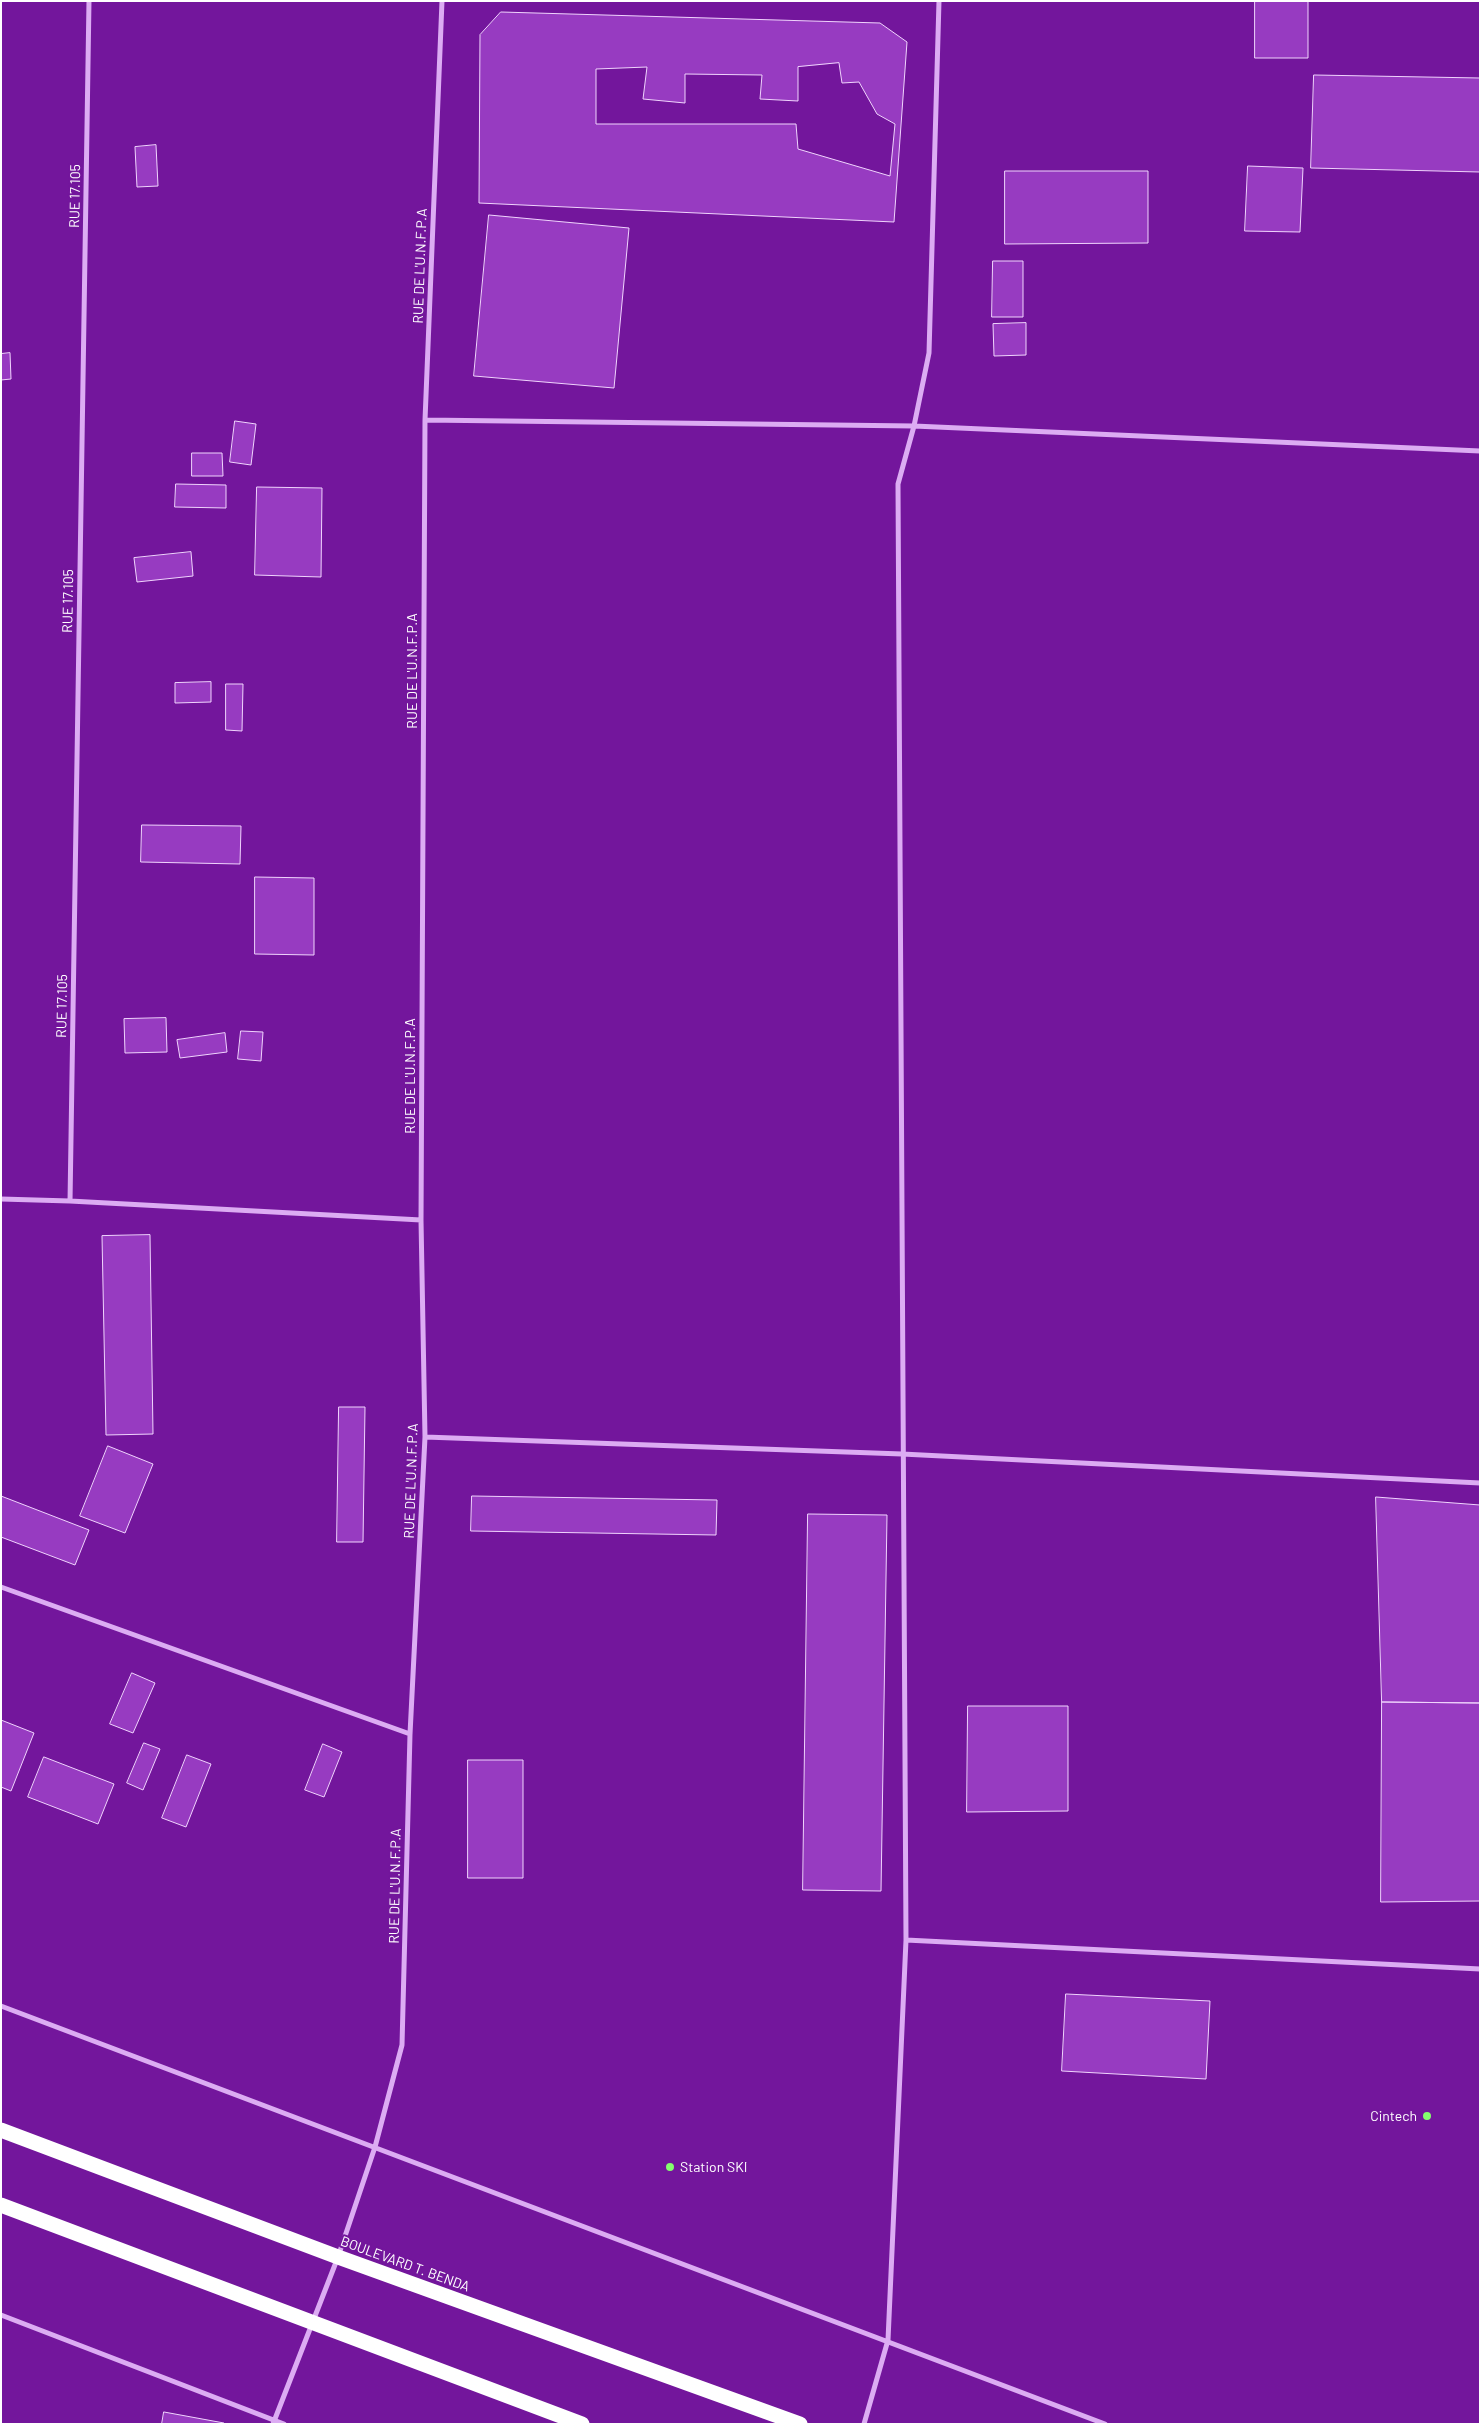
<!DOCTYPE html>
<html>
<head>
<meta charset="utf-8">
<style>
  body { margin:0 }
  #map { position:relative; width:1481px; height:2425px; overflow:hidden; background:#73169c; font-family:Barlow,sans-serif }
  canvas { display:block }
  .frame { position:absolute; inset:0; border:2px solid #fff; pointer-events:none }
</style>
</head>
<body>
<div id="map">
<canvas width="1481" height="2425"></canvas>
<div class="frame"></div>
</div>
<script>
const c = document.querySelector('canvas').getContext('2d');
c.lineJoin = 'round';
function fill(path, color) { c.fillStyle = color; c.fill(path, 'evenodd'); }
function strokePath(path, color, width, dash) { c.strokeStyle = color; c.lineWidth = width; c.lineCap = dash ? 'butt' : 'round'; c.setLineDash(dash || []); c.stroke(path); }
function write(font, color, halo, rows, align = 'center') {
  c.font = font + ' Barlow,sans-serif'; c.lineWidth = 4; c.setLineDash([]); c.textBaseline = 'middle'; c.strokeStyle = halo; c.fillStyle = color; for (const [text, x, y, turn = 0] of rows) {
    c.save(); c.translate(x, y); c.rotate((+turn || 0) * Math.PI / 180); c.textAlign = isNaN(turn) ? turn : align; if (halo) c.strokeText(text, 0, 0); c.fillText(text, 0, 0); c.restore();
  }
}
const building = new Path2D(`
  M 1255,1 L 1308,1 L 1308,58 L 1255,58 Z
  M 501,12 L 880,23 L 907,42 L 894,222 L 479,203 L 480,35 ZM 839,63 L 842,83 L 859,82 L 877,114 L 895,124 L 890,176 L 798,149 L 796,124 L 596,124 L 596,69 L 647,67 L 643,99 L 685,103 L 685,74 L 762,75 L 760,99 L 798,101 L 798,67 Z
  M 1314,75 L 1480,78 L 1480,172 L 1311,168 Z
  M 156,145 L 158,186 L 137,187 L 135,147 Z
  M 1248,166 L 1303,168 L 1300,232 L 1245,231 Z
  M 1005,171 L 1148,171 L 1148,243 L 1005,244 Z
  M 489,215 L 629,228 L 614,388 L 474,376 Z
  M 993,261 L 1023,261 L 1023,317 L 992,317 Z
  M 1026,323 L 1026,355 L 994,356 L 993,324 Z
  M 10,353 L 11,379 L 1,380 L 1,354 Z
  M 235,421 L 256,424 L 251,465 L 230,462 Z
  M 192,453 L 222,453 L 223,476 L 192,476 Z
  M 176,484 L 226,485 L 226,508 L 175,507 Z
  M 257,487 L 322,488 L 321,577 L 255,575 Z
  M 191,552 L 193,576 L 137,582 L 134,558 Z
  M 211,682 L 211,702 L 175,703 L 175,683 Z
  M 226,684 L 243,684 L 242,731 L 226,730 Z
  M 142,825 L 241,826 L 240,864 L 141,862 Z
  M 255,877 L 314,878 L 314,955 L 255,954 Z
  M 166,1018 L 167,1052 L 125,1053 L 124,1019 Z
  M 241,1031 L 263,1032 L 261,1061 L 238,1059 Z
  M 225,1033 L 227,1052 L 180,1058 L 177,1040 Z
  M 150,1235 L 153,1434 L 106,1435 L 102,1236 Z
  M 339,1407 L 365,1407 L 363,1542 L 337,1542 Z
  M 108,1446 L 153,1464 L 125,1533 L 80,1516 Z
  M 1,1496 L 89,1530 L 75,1565 L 1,1537 Z
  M 472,1496 L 717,1500 L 716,1535 L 471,1531 Z
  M 1376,1497 L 1480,1505 L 1480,1703 L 1382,1702 Z
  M 808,1514 L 887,1515 L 881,1891 L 803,1890 Z
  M 132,1673 L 155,1683 L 133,1733 L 110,1724 Z
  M 1382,1702 L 1480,1703 L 1480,1901 L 1381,1902 Z
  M 968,1706 L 1068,1706 L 1068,1811 L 967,1812 Z
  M 1,1720 L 34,1733 L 11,1791 L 1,1787 Z
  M 144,1743 L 160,1749 L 143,1790 L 127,1783 Z
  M 323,1744 L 342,1752 L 324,1797 L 305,1790 Z
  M 187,1755 L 211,1764 L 186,1827 L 162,1818 Z
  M 44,1757 L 114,1784 L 98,1824 L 28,1797 Z
  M 468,1760 L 523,1760 L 523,1878 L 468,1878 Z
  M 1066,1994 L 1210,2001 L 1206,2079 L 1062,2071 Z
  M 164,2412 L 224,2423 L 224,2424 L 162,2424 Z`);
fill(building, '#973bc1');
strokePath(building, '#f0d4fd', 1);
strokePath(new Path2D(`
  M 425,420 L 914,426 L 1480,451
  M 1,1199 L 70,1201 L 421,1220
  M 70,1201 L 89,1
  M 425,1437 L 902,1454 L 1480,1483
  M 1,1587 L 410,1734
  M 906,1940 L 1480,1969
  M 1,2006 L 1105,2424
  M 1,2315 L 284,2424
  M 273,2424 L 338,2257 L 375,2147 L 402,2045 L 410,1734 L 425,1437 L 421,1220 L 425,420 L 442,1
  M 864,2424 L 888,2340 L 906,1940 L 898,484 L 914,426 L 929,353 L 939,1`), '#dcacf3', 5);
strokePath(new Path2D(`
  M 1,2130 L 338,2257 L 800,2424
  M 1,2205 L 582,2424`), '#fff', 15);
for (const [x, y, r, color] of [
  [1427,2116,5,"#84ff6e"],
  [670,2167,5,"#84ff6e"]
]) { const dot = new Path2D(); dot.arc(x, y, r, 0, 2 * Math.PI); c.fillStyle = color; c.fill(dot); strokePath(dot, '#73169c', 2); }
write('14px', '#fff', '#73169c', [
  ["RUE 17.105",75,196,-89],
  ["RUE DE L'U.N.F.P.A",420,266,-88],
  ["RUE 17.105",68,601,-89],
  ["RUE DE L'U.N.F.P.A",412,671,-90],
  ["RUE 17.105",62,1006,-89],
  ["RUE DE L'U.N.F.P.A",410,1076,-90],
  ["RUE DE L'U.N.F.P.A",411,1481,-88],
  ["RUE DE L'U.N.F.P.A",395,1886,-89],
  ["BOULEVARD T. BENDA",405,2264,20]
]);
write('14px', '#fff', '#73169c', [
  ["Cintech",1417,2116],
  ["Station SKI",680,2167,"left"]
], 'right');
</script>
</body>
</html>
